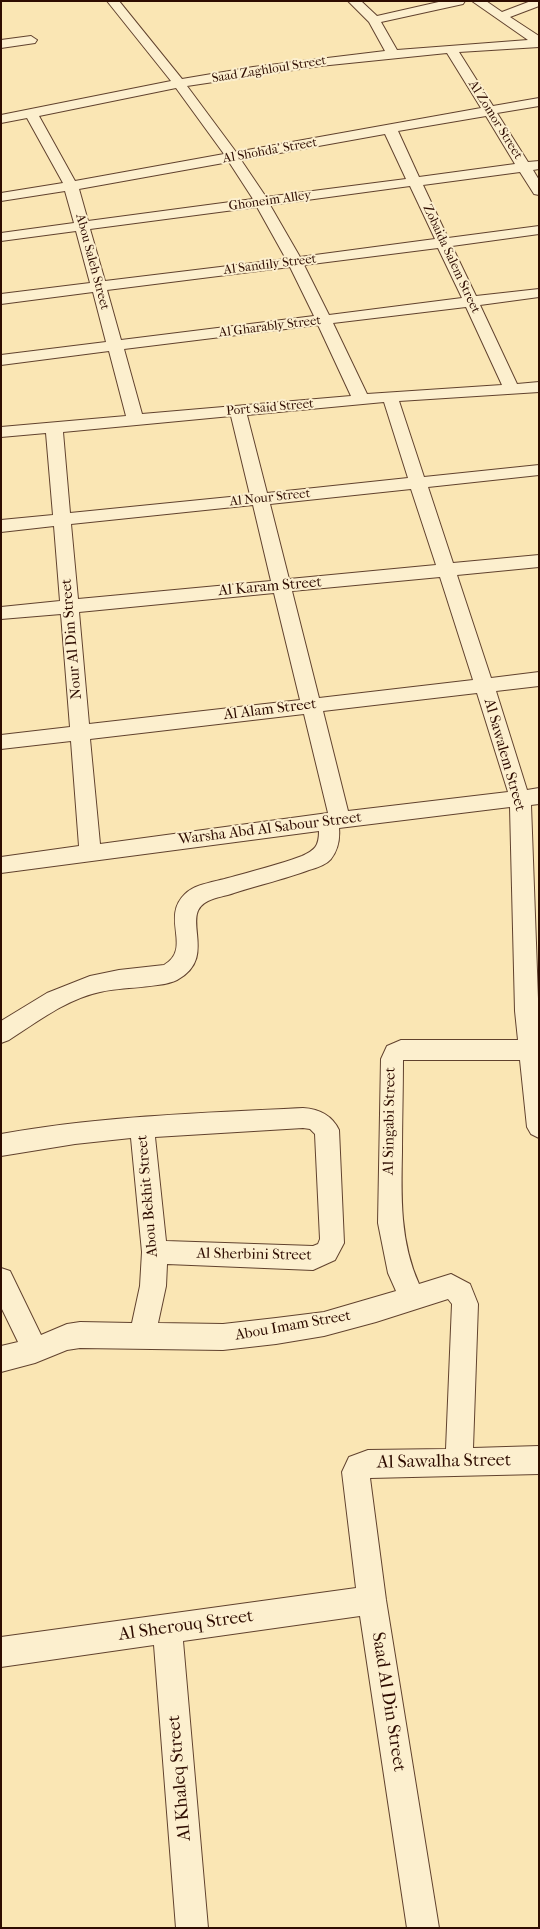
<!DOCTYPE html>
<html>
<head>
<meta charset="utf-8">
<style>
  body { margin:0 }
  #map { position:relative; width:540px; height:1929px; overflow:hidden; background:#fae6b4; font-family:"IM FELL French Canon",serif }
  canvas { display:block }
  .frame { position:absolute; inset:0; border:2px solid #2e0c01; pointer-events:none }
</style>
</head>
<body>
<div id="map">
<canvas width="540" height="1929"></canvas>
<div class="frame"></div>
</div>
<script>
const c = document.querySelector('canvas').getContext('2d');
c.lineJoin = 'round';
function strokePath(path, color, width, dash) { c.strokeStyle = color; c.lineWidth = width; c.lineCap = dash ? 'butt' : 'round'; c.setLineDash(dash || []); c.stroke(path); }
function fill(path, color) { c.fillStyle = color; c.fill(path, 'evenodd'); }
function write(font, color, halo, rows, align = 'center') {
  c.font = font + ' "IM FELL French Canon",serif'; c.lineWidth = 4; c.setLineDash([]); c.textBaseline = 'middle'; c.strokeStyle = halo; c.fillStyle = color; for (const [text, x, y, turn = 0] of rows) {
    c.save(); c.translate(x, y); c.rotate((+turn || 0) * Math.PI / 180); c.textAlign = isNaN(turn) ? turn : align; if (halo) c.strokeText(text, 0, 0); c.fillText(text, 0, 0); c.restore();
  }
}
const minor = new Path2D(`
  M 107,1 L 119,1 L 182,79 L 253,67 L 385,51 L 369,22 L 348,1 L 361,1 L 377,16 L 443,1 L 465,1 L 463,4 L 381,22 L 397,50 L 528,40 L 472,1 L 486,1 L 502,12 L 531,1 L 539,1 L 539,6 L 510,17 L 539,36 L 539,47 L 459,52 L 493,106 L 539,98 L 539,106 L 497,113 L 528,162 L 539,161 L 539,169 L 533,170 L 539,180 L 539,195 L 534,194 L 520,172 L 423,185 L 448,238 L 539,226 L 539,234 L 452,246 L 476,296 L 539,289 L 539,297 L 480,305 L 517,384 L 539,382 L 539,392 L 399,401 L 424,477 L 539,465 L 539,475 L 428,487 L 453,563 L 539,555 L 539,567 L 457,575 L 491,678 L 539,672 L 539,686 L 496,691 L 527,790 L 539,788 L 539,804 L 531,805 L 539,1026 L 539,1138 L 531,1134 L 527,1127 L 520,1060 L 403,1060 C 403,1090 402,1121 402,1152 C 401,1197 400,1242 419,1284 L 451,1274 L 470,1284 L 478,1304 L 473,1448 L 539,1446 L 539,1474 L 370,1478 L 386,1600 L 439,1928 L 407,1928 L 360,1616 L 183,1641 L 208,1928 L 176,1928 L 154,1645 L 1,1667 L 1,1637 L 356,1588 L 342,1472 L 349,1457 L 368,1450 L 446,1449 L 452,1304 L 448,1299 L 376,1322 L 324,1336 L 276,1344 L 223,1350 L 80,1348 L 67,1350 L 35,1363 L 1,1372 L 1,1346 L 18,1342 L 1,1307 L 1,1268 L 10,1271 L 41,1335 L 67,1324 L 80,1322 L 132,1323 L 140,1286 L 142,1252 L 131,1138 L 75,1144 L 1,1156 L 1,1134 C 101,1116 202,1113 303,1108 C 319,1109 332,1115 339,1130 L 344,1243 L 335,1260 L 313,1270 L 167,1264 L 166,1286 L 158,1323 L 223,1324 L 276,1318 L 324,1312 L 396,1291 L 388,1273 L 378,1223 L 381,1059 L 387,1046 L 401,1040 L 518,1040 L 515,1011 L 510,807 L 339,828 C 340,839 338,850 331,859 C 326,865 316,868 309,870 C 285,879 259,885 234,893 C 226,896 216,897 208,901 C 178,915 220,957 177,980 C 161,988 120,987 100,992 C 67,999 37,1022 9,1040 L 1,1043 L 1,1021 L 47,993 L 90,976 L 119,970 L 164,965 C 193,948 160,918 185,894 C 195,884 214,882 228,878 C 253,871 278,865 302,856 C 315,850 319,846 319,831 L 1,873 L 1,857 L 79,846 L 71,741 L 1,749 L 1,735 L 70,727 L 61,614 L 1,619 L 1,607 L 60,601 L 54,526 L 1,532 L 1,520 L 53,515 L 46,433 L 1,437 L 1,427 L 126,416 L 109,351 L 1,365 L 1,355 L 106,342 L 93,292 L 1,304 L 1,294 L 90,283 L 76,231 L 1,241 L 1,233 L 74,223 L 65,191 L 1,201 L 1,193 L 63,183 L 27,118 L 1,123 L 1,115 L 171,81 ZM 447,53 L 481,108 L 236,152 L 187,86 L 320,66 ZM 176,88 L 224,154 L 75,181 L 39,116 ZM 486,116 L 515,164 L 419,177 L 398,131 ZM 385,134 L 406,179 L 266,197 L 241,160 ZM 229,162 L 253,199 L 88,221 L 79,189 ZM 410,186 L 435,239 L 300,257 L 270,205 ZM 257,207 L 286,259 L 105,281 L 90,229 ZM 438,248 L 462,298 L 329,315 L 304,265 ZM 290,267 L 314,316 L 121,340 L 107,290 ZM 466,307 L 502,385 L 367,394 L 333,323 ZM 318,325 L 351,396 L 142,414 L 124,349 ZM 384,402 L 408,478 L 267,493 L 247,415 ZM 231,416 L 250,495 L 70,513 L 63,432 ZM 411,489 L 436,565 L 289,579 L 270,504 ZM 253,505 L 271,581 L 78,599 L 71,524 ZM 440,577 L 473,680 L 319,698 L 292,591 ZM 274,593 L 300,700 L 89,724 L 79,612 ZM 477,693 L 508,792 L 348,811 L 323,711 ZM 304,714 L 328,813 L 100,844 L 90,739 ZM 303,1128 L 310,1129 L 315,1134 L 320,1239 L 318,1244 L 313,1246 L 166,1241 L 155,1137 Z
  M 31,36 L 37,40 L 35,43 L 1,48 L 1,40 Z`);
strokePath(minor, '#61422e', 2);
fill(minor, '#fcefce');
write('13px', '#2e0c01', '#fcefce', [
  ["Saad Zaghloul Street",269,70,-9],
  ["Al Zomor Street",495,120,58],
  ["Al Shohda' Street",270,151,-10],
  ["Ghoneim Alley",270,201,-8],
  ["Zobaida Salem Street",451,259,65],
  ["Abou Saleh Street",92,262,75],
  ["Al Sandily Street",270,265,-7],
  ["Al Gharably Street",270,327,-7],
  ["Port Said Street",270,408,-5],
  ["Al Nour Street",270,498,-6]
]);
write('15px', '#2e0c01', '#fcefce', [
  ["Al Karam Street",270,587,-5],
  ["Nour Al Din Street",72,639,-95],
  ["Al Alam Street",270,710,-7],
  ["Al Sawalem Street",504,755,74],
  ["Warsha Abd Al Sabour Street",270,829,-7],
  ["Al Singabi Street",390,1121,-89],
  ["Abou Bekhit Street",148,1196,-95],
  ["Al Sherbini Street",254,1255,1],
  ["Abou Imam Street",293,1326,-10]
]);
write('18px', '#2e0c01', '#fcefce', [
  ["Al Sawalha Street",444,1462,-1],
  ["Al Sherouq Street",186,1626,-8],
  ["Saad Al Din Street",388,1702,81],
  ["Al Khaleq Street",180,1778,-95]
]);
</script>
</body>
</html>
